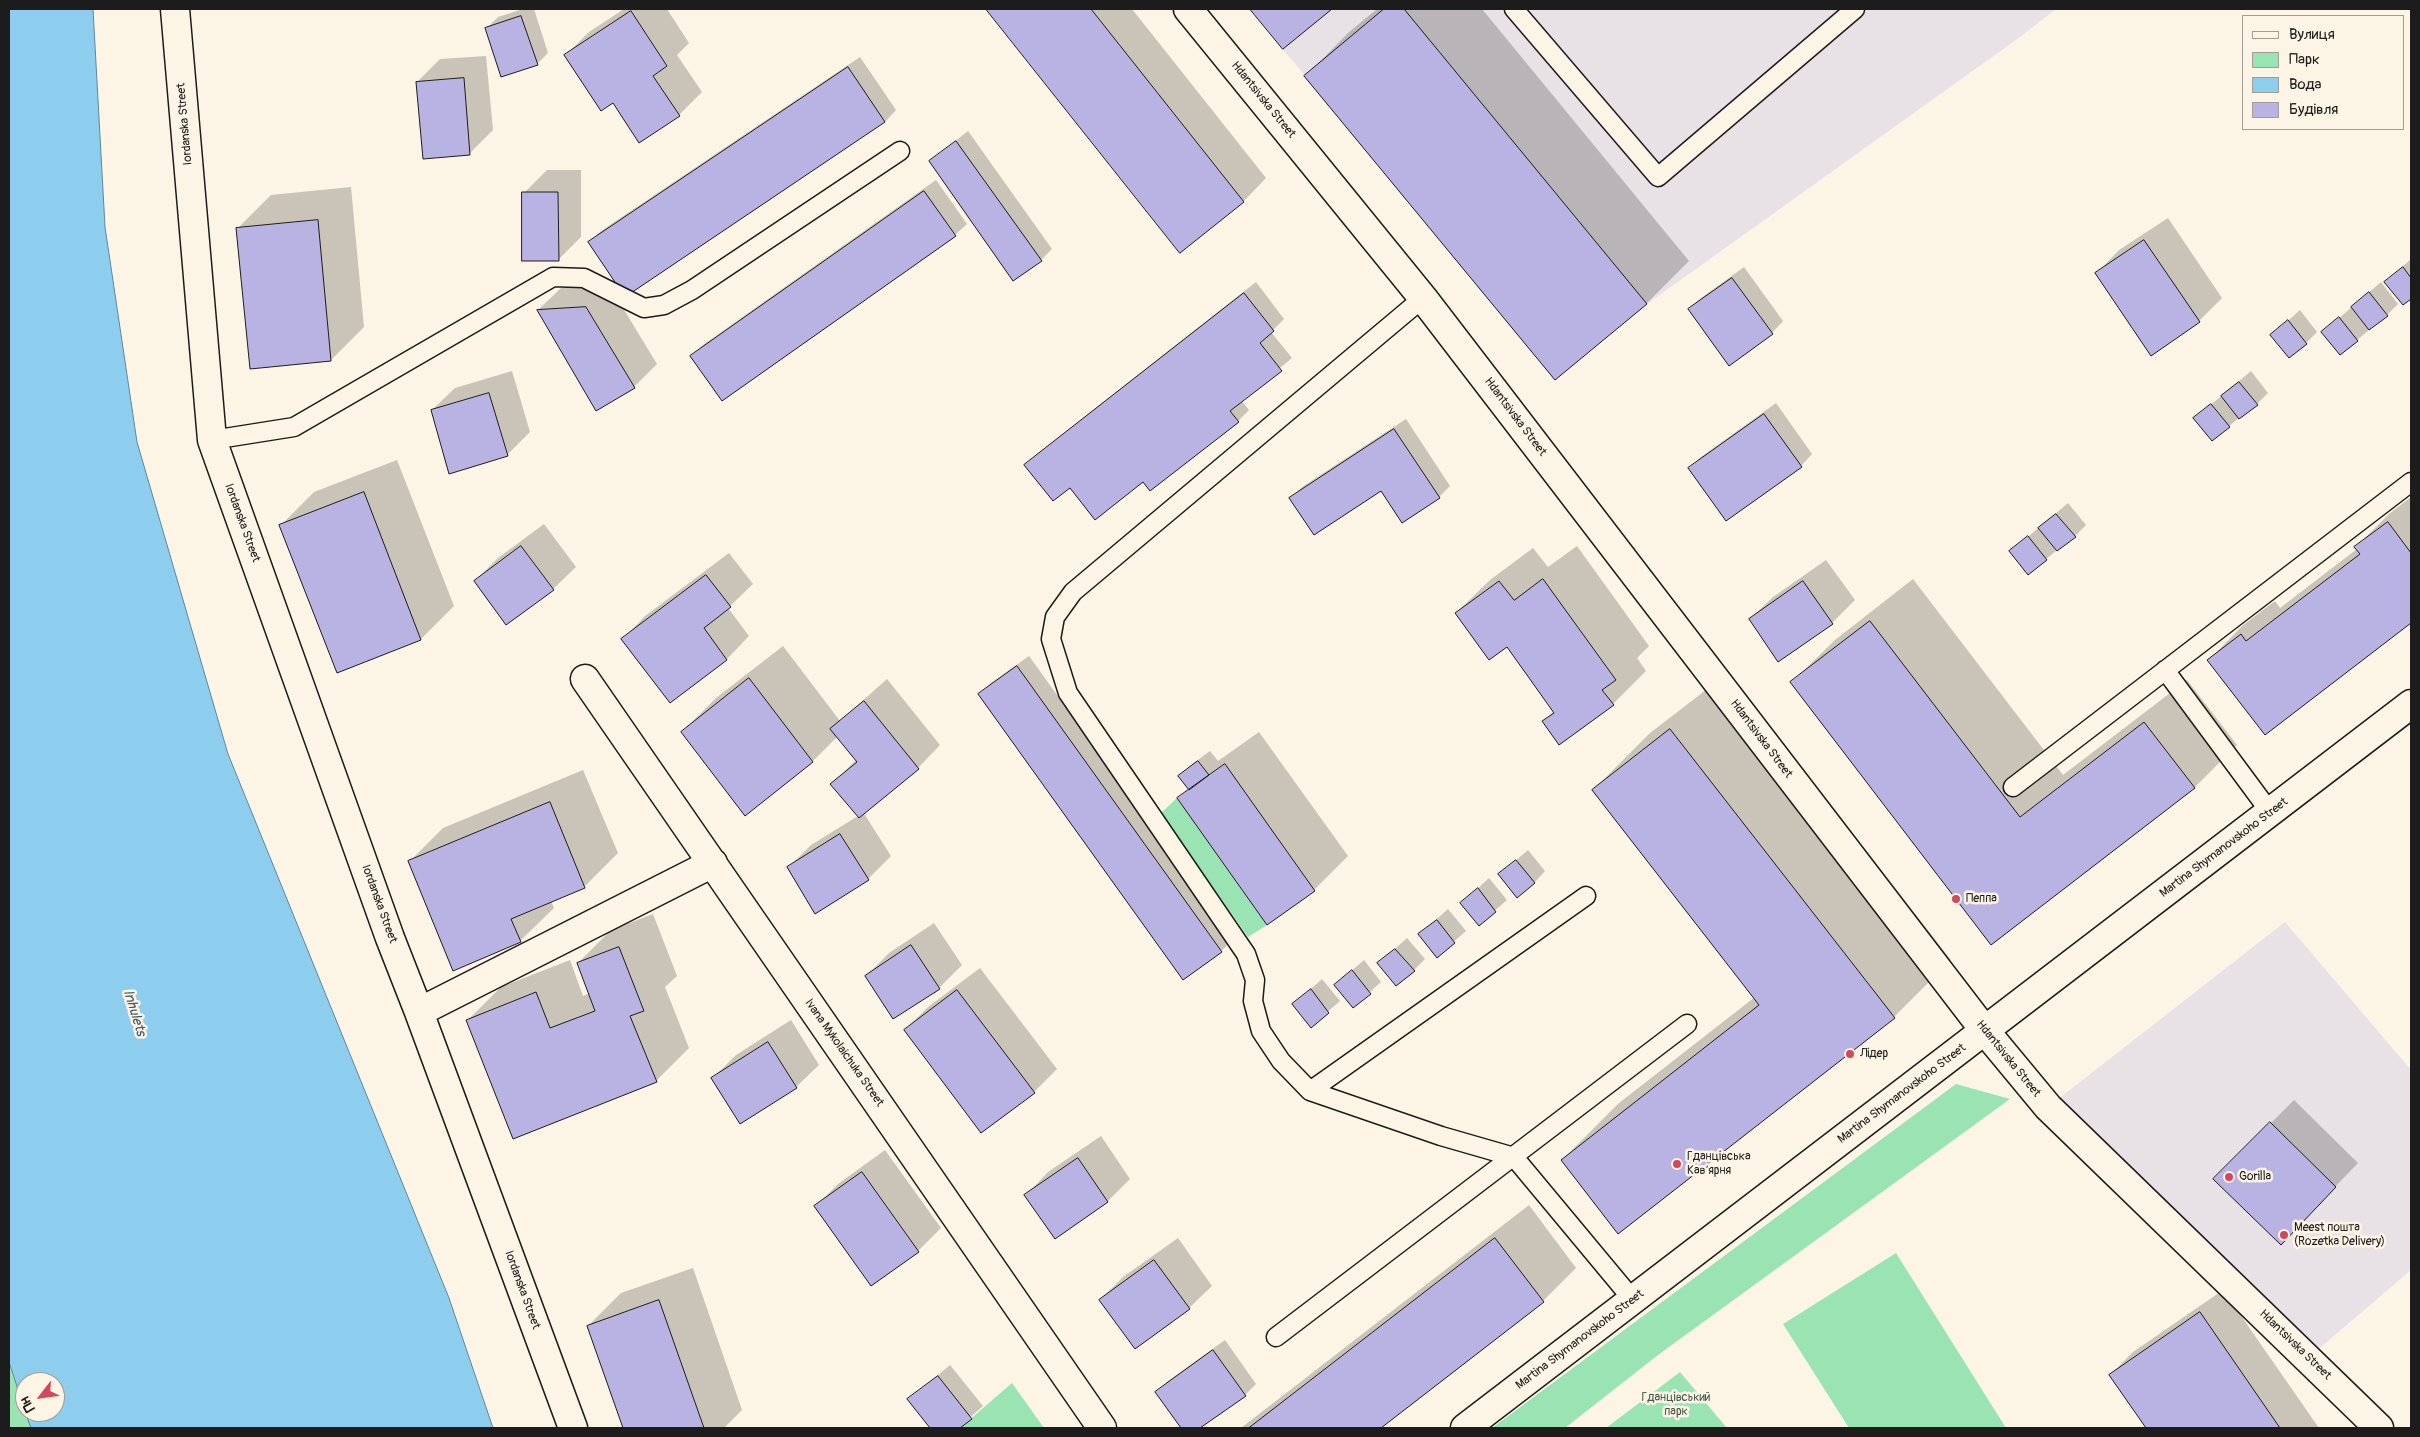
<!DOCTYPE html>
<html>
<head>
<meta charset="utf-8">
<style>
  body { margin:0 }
  #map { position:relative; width:2420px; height:1437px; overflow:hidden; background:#fcf5e5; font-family:Pangolin,sans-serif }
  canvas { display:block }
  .frame { position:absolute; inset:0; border:10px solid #1c1c1c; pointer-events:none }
  .legend { position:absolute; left:2242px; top:15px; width:162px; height:115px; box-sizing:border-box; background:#fcf5e5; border:1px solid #a29e95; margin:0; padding:6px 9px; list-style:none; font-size:15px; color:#1c1c1c }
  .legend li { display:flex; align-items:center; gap:10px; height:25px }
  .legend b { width:25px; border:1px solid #a29e95 }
  .north { position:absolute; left:15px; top:1372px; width:50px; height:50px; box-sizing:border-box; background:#fcf5e5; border:1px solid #a29e95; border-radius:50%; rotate:240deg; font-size:14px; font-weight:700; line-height:20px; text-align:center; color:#1c1c1c }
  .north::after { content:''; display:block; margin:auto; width:18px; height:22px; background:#d1495b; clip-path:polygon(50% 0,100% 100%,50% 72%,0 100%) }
</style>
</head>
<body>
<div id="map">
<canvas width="2420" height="1437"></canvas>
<div class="frame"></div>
<ul class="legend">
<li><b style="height:6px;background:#fcf5e5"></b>Вулиця</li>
<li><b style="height:14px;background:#9ae4b3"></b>Парк</li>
<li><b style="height:14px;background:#8dcdee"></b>Вода</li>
<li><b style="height:14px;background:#b9b3e4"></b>Будівля</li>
</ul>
<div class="north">Пн</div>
</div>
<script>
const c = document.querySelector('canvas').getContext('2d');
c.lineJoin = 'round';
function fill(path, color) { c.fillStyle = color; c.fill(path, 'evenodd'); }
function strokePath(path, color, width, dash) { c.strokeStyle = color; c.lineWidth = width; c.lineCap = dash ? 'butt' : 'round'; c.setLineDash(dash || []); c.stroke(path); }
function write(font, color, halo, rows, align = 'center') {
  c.font = font + ' Pangolin,sans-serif'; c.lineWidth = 5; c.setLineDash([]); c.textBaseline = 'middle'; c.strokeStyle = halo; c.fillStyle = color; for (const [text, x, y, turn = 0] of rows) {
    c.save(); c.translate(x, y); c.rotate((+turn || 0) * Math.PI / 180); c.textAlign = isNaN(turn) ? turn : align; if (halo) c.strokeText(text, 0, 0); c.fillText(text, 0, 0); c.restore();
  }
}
fill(new Path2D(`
  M 1250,9 L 2056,9 L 2020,37 L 1647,304 L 1555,380 Z
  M 2285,922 L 2411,1070 L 2411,1270 L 2308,1358 L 2048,1107 Z`), '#e8e1e5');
fill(new Path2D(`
  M 1177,798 L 1267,925 L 1248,937 L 1161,813 Z
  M 1956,1084 L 2010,1099 L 1658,1355 L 1565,1428 L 1492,1428 Z
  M 1896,1253 L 2006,1428 L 1849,1428 L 1783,1324 Z
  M 9,1362 L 31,1428 L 9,1428 Z
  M 1680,1372 L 1727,1428 L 1606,1428 Z
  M 1012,1383 L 1044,1428 L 960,1428 Z`), '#9ae4b3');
const water = new Path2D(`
  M 9,9 L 93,9 L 105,227 L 137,442 L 228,754 L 449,1298 L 493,1428 L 31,1428 L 25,1412 L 55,1412 L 55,1382 L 25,1382 L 25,1411 L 9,1362 Z`);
fill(water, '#8dcdee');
strokePath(water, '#60869a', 1);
fill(new Path2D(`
  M 523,9 L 534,9 L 548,53 L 537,64 L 486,29 L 498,17 Z
  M 624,9 L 667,9 L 689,43 L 677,55 L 702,92 L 679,115 L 614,101 L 566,55 L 589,32 Z
  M 987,9 L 1132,9 L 1266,178 L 1244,201 L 1180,251 Z
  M 1251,9 L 1330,9 L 1283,48 Z
  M 1377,9 L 1482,9 L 1689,261 L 1647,303 L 1555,378 L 1306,76 L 1348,33 Z
  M 486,56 L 493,130 L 470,153 L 417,82 L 440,59 Z
  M 860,57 L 896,110 L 885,122 L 589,243 L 601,231 Z
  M 968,131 L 1052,249 L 1041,260 L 930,161 Z
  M 547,170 L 581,170 L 581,237 L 558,260 L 524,193 Z
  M 936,180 L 967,224 L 955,235 L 691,356 L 703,345 Z
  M 351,187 L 364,327 L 331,360 L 238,228 L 271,195 Z
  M 2168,218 L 2222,298 L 2199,321 L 2097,273 L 2119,250 Z
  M 2411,259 L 2411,297 L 2403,303 L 2386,282 Z
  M 1744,267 L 1783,321 L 1772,333 L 1689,309 L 1701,298 Z
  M 1256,282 L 1284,319 L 1271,332 L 1292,358 L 1241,400 L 1249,410 L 1238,421 L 1143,480 L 1070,486 L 1026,465 L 1037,454 Z
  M 2381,282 L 2398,304 L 2387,315 L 2357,340 L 2323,332 Z
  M 609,285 L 657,364 L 634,387 L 538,310 L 561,288 Z
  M 2300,310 L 2317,332 L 2306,343 L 2272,335 Z
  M 512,371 L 530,432 L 507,455 L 432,410 L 455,388 Z
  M 2251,371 L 2268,393 L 2257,404 L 2229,426 L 2195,418 Z
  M 1776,403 L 1812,454 L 1801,466 L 1726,519 L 1690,468 L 1701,457 Z
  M 1406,419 L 1450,486 L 1439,497 L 1381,489 L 1291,498 L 1302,487 Z
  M 397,460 L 454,606 L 421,639 L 338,672 L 281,525 L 314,492 Z
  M 2411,497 L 2411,621 L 2265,733 L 2209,660 L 2242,626 L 2275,601 L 2280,608 L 2357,549 L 2356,547 L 2389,514 Z
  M 2068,503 L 2086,525 L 2075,536 L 2046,559 L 2011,551 Z
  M 544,524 L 576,567 L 553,589 L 475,581 L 498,558 Z
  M 1577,546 L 1649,646 L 1637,658 L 1646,671 L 1613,704 L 1543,722 L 1554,711 L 1507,645 L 1456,613 L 1490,580 L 1533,548 L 1548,567 Z
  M 729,553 L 753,584 L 728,608 L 749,636 L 727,659 L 670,702 L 623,639 L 645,616 Z
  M 1826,560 L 1855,600 L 1832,623 L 1750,619 L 1773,597 Z
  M 1913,579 L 2063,775 L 2187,680 L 2237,745 L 2194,788 L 1991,943 L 1792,682 L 1835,640 Z
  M 783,646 L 840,721 L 887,679 L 940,745 L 918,768 L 863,812 L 891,856 L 868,879 L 788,868 L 811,845 L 858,816 L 832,784 L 857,759 L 838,736 L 813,761 L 746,814 L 682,732 L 716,698 Z
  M 1029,656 L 1233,940 L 1221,951 L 1183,978 L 980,694 L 991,683 Z
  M 1728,673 L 1951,960 L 1894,1017 L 1562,1160 L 1619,1103 L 1755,997 L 1593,790 L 1650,733 Z
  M 1259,732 L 1348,856 L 1314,890 L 1267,923 L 1178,799 L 1189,788 L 1179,776 L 1191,765 L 1210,751 L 1218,761 Z
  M 583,770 L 618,853 L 584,887 L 551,901 L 554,908 L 520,941 L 409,862 L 443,828 Z
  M 1528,850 L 1545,871 L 1534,883 L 1500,874 Z
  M 1489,878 L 1507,900 L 1479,924 L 1462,903 Z
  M 1448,909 L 1466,931 L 1437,956 L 1420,934 Z
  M 653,914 L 677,976 L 665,987 L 689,1048 L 656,1081 L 468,1020 L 501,987 L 570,960 L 583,996 L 590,993 L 578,963 L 611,930 Z
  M 934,923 L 962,965 L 939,988 L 866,976 L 889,953 Z
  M 1407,938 L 1425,959 L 1414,970 L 1379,963 Z
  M 1364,960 L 1381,982 L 1353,1007 L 1335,985 Z
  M 980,968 L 1057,1069 L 1034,1092 L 905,1030 L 928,1007 Z
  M 1322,979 L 1340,1001 L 1311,1026 L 1294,1004 Z
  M 791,1020 L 819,1065 L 796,1087 L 713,1078 L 736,1055 Z
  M 2294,1100 L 2358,1163 L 2303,1220 L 2215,1179 Z
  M 1101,1136 L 1130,1179 L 1108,1201 L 1026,1195 L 1048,1172 Z
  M 885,1150 L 941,1228 L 918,1251 L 871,1284 L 816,1206 L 838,1184 Z
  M 1529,1205 L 1576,1268 L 1543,1301 L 1379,1428 L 1241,1428 Z
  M 1178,1238 L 1212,1286 L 1189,1308 L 1100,1300 L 1123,1277 Z
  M 693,1268 L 742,1410 L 724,1428 L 624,1428 L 588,1326 L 621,1293 Z
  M 2223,1290 L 2319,1428 L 2147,1428 L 2110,1375 L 2133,1352 Z
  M 1225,1340 L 1256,1384 L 1245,1395 L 1198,1428 L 1183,1428 L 1157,1392 L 1168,1381 Z
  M 950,1365 L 983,1406 L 958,1428 L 931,1428 L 909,1400 Z`), '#0003');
const building = new Path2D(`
  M 986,9 L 1091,9 L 1244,202 L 1180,253 Z
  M 1250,9 L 1332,9 L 1283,49 Z
  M 1384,9 L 1404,9 L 1647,304 L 1555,380 L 1304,76 Z
  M 631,11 L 667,66 L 653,76 L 680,116 L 639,143 L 613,103 L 601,111 L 564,55 Z
  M 521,16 L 538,65 L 501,77 L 485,28 Z
  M 848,67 L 885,122 L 625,297 L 588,242 Z
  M 464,78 L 470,155 L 423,159 L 416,82 Z
  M 956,141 L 1042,261 L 1013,281 L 929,161 Z
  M 924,191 L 956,236 L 722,401 L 690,356 Z
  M 522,192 L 558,192 L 559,261 L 522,261 Z
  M 318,220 L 331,361 L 250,369 L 236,228 Z
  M 2144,240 L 2200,322 L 2151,356 L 2095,273 Z
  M 2403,267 L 2411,278 L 2411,299 L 2403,305 L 2384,282 Z
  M 1732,278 L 1773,334 L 1729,366 L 1688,309 Z
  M 2369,292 L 2388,316 L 2369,330 L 2351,307 Z
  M 1244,293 L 1274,331 L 1260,343 L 1282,371 L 1230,411 L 1239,422 L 1150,491 L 1143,482 L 1095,520 L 1070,488 L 1053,501 L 1024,465 Z
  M 586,307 L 635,388 L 596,411 L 537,310 Z
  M 2339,317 L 2358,341 L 2340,355 L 2321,332 Z
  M 2288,320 L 2307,344 L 2289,358 L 2270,335 Z
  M 2239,382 L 2258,405 L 2239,419 L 2221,396 Z
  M 489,393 L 508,456 L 449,474 L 431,410 Z
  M 2211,404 L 2230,427 L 2212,441 L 2193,418 Z
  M 1764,414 L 1802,467 L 1726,521 L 1688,468 Z
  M 1394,429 L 1440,498 L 1402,523 L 1381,491 L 1314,535 L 1289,498 Z
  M 364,492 L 421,640 L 337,673 L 279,525 Z
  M 2056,514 L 2076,537 L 2057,551 L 2038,528 Z
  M 2388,522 L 2411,553 L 2411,623 L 2265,735 L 2207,660 L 2241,634 L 2246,641 L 2360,554 L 2354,547 Z
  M 2028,536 L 2047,560 L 2028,575 L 2009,551 Z
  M 521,546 L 554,590 L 506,625 L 474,581 Z
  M 706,575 L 731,607 L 704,628 L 727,660 L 670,703 L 621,639 Z
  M 1543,579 L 1616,680 L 1602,690 L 1614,705 L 1559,745 L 1542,721 L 1554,713 L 1507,647 L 1489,660 L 1455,613 L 1499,581 L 1514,600 Z
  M 1803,581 L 1833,624 L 1778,662 L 1749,619 Z
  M 1870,621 L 2020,817 L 2144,722 L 2195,788 L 1991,945 L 1790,682 Z
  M 1017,666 L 1222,952 L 1183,980 L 978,694 Z
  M 749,678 L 813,762 L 745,816 L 681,732 Z
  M 864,701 L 919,769 L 859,818 L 830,784 L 857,762 L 830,729 Z
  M 1670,729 L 1895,1018 L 1618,1234 L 1561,1160 L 1759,1005 L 1592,790 Z
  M 1198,761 L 1209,775 L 1189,790 L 1178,776 Z
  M 1225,764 L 1315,891 L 1267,925 L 1177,798 Z
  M 550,802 L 585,888 L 511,919 L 521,942 L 453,971 L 408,861 Z
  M 840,834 L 869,880 L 815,914 L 787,867 Z
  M 1516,860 L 1535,883 L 1517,898 L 1498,874 Z
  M 1478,888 L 1496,912 L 1479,926 L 1460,903 Z
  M 1437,920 L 1455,943 L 1437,958 L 1418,934 Z
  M 911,945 L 940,989 L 893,1019 L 865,976 Z
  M 619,947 L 644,1011 L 630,1016 L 657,1082 L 513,1139 L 466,1020 L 536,992 L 550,1028 L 595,1011 L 577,963 Z
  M 1395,949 L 1415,971 L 1396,986 L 1377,963 Z
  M 1352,970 L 1371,994 L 1353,1008 L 1334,985 Z
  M 1311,989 L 1329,1013 L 1311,1028 L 1292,1004 Z
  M 957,990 L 1035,1093 L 981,1133 L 904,1030 Z
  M 768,1042 L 797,1088 L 740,1124 L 711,1078 Z
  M 2270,1122 L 2336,1187 L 2281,1245 L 2213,1179 Z
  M 1078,1158 L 1108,1202 L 1055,1239 L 1024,1195 Z
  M 862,1172 L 919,1252 L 871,1286 L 814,1206 Z
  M 1495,1238 L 1544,1302 L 1381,1428 L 1249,1428 Z
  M 1154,1260 L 1190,1309 L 1135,1349 L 1099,1300 Z
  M 659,1300 L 704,1428 L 623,1428 L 587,1326 Z
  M 2200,1312 L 2280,1428 L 2146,1428 L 2109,1375 Z
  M 1213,1350 L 1246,1396 L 1200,1428 L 1181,1428 L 1155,1392 Z
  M 938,1376 L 972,1419 L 960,1428 L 930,1428 L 907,1399 Z`);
fill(building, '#b9b3e4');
strokePath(building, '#1c1c1c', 1);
const service = new Path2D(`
  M 1514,9 L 1658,177 L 1855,9
  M 1423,298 L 1073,592 L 1055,617 L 1051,639 L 1068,693 L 1246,954 L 1255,980 L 1253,1001 L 1261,1031 L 1281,1061 L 1310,1091 L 1441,1136 L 1514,1157 L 1633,1300
  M 212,440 L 294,427 L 553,277 L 584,278 L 644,308 L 664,305 L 692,290 L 900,151
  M 2165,670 L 2270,812
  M 2013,787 L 2411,482
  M 1310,1091 L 1586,896
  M 1276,1337 L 1687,1024`);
const minor = new Path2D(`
  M 175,9 L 212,440 L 390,938 L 419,1012
  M 1188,9 L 1423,298 L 1985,1031 L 2048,1107 L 2379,1428
  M 585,679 L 1102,1428
  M 573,1428 L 419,1012 L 713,863
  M 1465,1428 L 2411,704`);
strokePath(service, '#1c1c1c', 21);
strokePath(minor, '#1c1c1c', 31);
strokePath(service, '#fcf5e5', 18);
strokePath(minor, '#fcf5e5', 28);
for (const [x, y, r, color] of [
  [1956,899,5,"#d1495b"],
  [1850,1054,5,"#d1495b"],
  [1677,1164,5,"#d1495b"],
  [2229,1177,5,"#d1495b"],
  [2284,1235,5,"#d1495b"]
]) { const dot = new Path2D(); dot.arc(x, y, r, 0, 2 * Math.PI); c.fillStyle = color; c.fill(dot); strokePath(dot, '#fcf5e5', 2); }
write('12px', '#1c1c1c', '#fcf5e5', [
  ["Hdantsivska Street",1263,100,51],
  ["Iordanska Street",185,124,-95],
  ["Hdantsivska Street",1515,417,53],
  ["Iordanska Street",242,523,70],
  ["Hdantsivska Street",1761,739,53],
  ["Martina Shymanovskoho Street",2224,848,-37],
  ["Iordanska Street",379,904,70],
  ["Ivana Mykolaichuka Street",844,1053,55],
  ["Hdantsivska Street",2008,1059,51],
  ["Martina Shymanovskoho Street",1902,1094,-37],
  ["Iordanska Street",522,1290,70],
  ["Martina Shymanovskoho Street",1580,1340,-37],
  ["Hdantsivska Street",2295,1345,44]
]);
write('12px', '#1c1c1c', '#fcf5e5', [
  ["Пеппа",1966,899],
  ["Лідер",1860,1054],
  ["Гданцівська",1687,1157],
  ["Кавʼярня",1687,1171],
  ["Gorilla",2239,1177],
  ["Meest пошта",2294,1228],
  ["(Rozetka Delivery)",2294,1242]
], 'left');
write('12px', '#425849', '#fcf5e5', [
  ["Гданцівський",1676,1398],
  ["парк",1676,1412]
]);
write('italic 14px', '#445a66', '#fcf5e5', [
  ["Inhulets",134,1013,73]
]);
</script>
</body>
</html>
